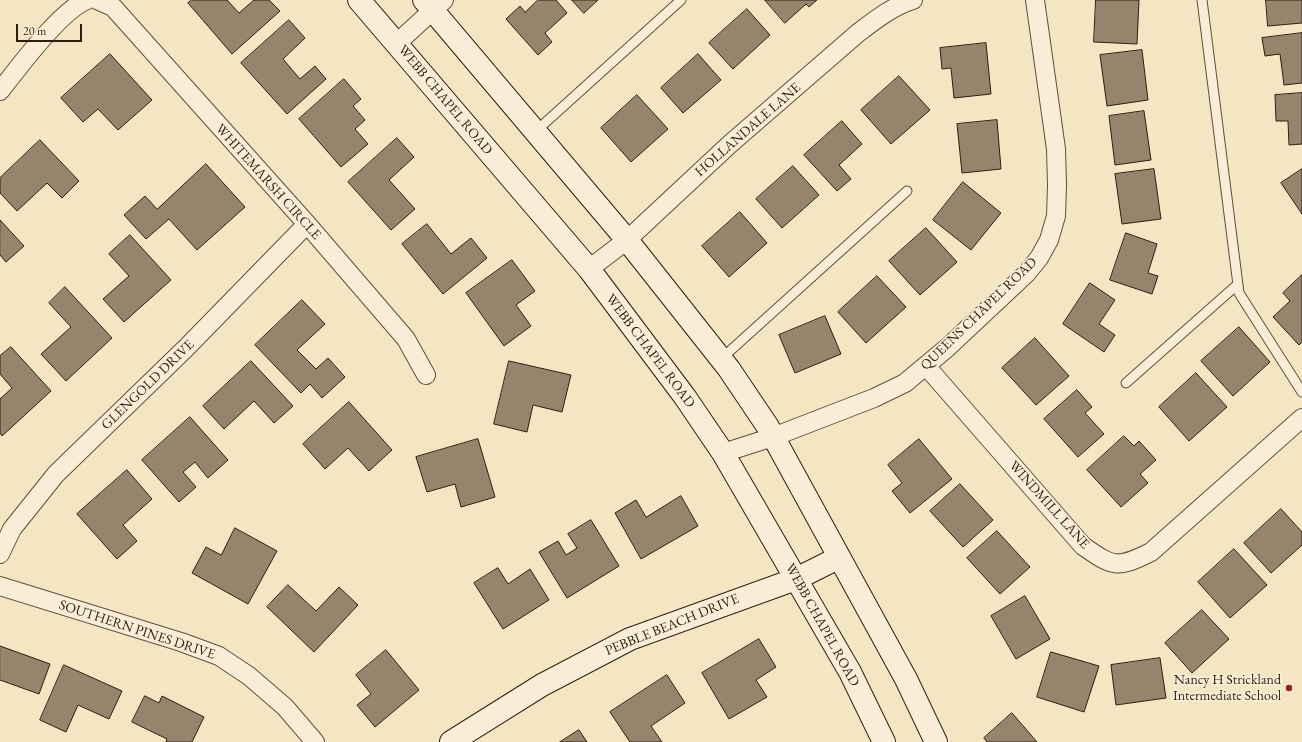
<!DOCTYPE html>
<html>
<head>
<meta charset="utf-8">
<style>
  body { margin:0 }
  #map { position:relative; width:1302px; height:742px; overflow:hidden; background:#f4e5c3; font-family:"EB Garamond",serif }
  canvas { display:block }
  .scale { position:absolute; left:16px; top:24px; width:66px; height:18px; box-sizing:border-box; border:2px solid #301d0f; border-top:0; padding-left:5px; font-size:12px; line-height:14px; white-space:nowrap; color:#301d0f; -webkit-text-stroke:3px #f8eed8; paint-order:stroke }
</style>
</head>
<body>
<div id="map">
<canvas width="1302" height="742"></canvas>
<div class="scale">20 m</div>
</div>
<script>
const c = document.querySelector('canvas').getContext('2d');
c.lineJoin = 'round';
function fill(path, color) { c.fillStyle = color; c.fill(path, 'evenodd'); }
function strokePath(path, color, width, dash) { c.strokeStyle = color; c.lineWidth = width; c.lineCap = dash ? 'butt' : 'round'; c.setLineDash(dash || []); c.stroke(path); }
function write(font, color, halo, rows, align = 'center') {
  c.font = font + ' "EB Garamond",serif'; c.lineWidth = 3.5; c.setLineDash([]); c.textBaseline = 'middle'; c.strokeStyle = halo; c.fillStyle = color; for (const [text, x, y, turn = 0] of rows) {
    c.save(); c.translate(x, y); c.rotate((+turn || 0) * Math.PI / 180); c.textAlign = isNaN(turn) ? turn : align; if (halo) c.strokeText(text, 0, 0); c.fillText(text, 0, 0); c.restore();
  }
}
const building = new Path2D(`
  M 192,0 L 227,0 L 239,13 L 254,0 L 269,0 L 280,11 L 232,54 L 188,3 Z
  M 538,0 L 556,0 L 567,13 L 545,33 L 552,42 L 538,55 L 506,19 L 520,6 L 525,12 Z
  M 572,0 L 598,0 L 584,13 Z
  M 765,0 L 817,0 L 809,7 L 806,4 L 785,23 Z
  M 1096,0 L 1139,0 L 1137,44 L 1094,42 Z
  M 1266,0 L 1302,0 L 1302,23 L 1268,26 Z
  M 747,9 L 770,35 L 733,69 L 709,43 Z
  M 289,20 L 305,38 L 283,59 L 300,79 L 315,66 L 326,79 L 287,114 L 241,63 Z
  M 1302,33 L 1302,83 L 1284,85 L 1280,54 L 1265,56 L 1262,38 Z
  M 986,43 L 991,94 L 954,98 L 951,68 L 942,69 L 940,48 Z
  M 1142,50 L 1148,100 L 1107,106 L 1100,55 Z
  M 110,54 L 152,100 L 118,130 L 98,109 L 83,122 L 61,98 Z
  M 698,54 L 721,80 L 683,113 L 661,88 Z
  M 899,76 L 930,110 L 891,144 L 861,110 Z
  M 344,79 L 361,99 L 353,106 L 365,120 L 355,129 L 368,144 L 341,167 L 299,119 Z
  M 1302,93 L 1302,144 L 1289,145 L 1288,121 L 1276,121 L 1275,95 Z
  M 637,95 L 668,129 L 631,162 L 601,128 Z
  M 1144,111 L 1151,160 L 1115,165 L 1109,116 Z
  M 997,120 L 1001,169 L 962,173 L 957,124 Z
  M 842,121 L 862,144 L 839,165 L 851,179 L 837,191 L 804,155 Z
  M 397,138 L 414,157 L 389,180 L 415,209 L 391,230 L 348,182 Z
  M 40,140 L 79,181 L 62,198 L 47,183 L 17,211 L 0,193 L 0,178 Z
  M 206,164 L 245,207 L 197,250 L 169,219 L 146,239 L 124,215 L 145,196 L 157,209 Z
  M 793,166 L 819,195 L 782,228 L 756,199 Z
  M 1154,169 L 1161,219 L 1122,224 L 1115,174 Z
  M 1302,169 L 1302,214 L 1281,183 Z
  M 963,182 L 1001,213 L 971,250 L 933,220 Z
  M 740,212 L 767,243 L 729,277 L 702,246 Z
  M 0,220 L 24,246 L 6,262 L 0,255 Z
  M 427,224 L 451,254 L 471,238 L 487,258 L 443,294 L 402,244 Z
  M 926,228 L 957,262 L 920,295 L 889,261 Z
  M 1126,233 L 1157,244 L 1148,273 L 1158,276 L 1152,294 L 1110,280 Z
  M 130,235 L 171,280 L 124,322 L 103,299 L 129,276 L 109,254 Z
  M 512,260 L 535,291 L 516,305 L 531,326 L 504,346 L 466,293 Z
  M 1302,275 L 1302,342 L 1299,345 L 1273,317 L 1290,301 L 1283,293 Z
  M 877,276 L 906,307 L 866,343 L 838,312 Z
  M 1090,283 L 1115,300 L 1099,324 L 1115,335 L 1104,352 L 1063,324 Z
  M 65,287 L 112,338 L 66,381 L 41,354 L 71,327 L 49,303 Z
  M 302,300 L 325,324 L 297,350 L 316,369 L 328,358 L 345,377 L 322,398 L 310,384 L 301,393 L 255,345 Z
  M 825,316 L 841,354 L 795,373 L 779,335 Z
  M 1239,327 L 1270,362 L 1233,396 L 1201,361 Z
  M 1035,338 L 1069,376 L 1036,405 L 1002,368 Z
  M 11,347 L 51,391 L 2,436 L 0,433 L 0,399 L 12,388 L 0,374 L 0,356 Z
  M 251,361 L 293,406 L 274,423 L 254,401 L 224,429 L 203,406 Z
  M 509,361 L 571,375 L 562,412 L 533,405 L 527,432 L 494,424 Z
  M 1196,373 L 1227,407 L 1189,441 L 1159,407 Z
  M 1077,390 L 1092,407 L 1085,413 L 1104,434 L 1078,457 L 1044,419 Z
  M 349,402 L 392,450 L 369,471 L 348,448 L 325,469 L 303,444 Z
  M 190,417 L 228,460 L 208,478 L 195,462 L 183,472 L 196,487 L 179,502 L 142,460 Z
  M 1124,436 L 1134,446 L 1139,441 L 1156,460 L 1140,474 L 1148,483 L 1121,507 L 1087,470 Z
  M 478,439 L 495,497 L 461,507 L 455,484 L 427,492 L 416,457 Z
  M 919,439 L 952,479 L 910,513 L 892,491 L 902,483 L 888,465 Z
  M 127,470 L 152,499 L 123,525 L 137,541 L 117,559 L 77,514 Z
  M 960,484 L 993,520 L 963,547 L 930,511 Z
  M 681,496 L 698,526 L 641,559 L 615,513 L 636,500 L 646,517 Z
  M 1281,509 L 1302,532 L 1302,545 L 1271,573 L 1244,543 Z
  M 591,520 L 619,566 L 567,598 L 539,552 L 558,541 L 566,555 L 577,548 L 568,534 Z
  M 235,528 L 277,551 L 248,604 L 192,573 L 206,547 L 221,555 Z
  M 997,531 L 1030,567 L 1000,594 L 967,558 Z
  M 1234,549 L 1267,585 L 1230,618 L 1198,582 Z
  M 498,568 L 508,584 L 530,569 L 549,600 L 503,629 L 474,583 Z
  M 288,585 L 316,611 L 339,587 L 358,605 L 314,652 L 267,607 Z
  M 1025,596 L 1050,639 L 1016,659 L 991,616 Z
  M 1202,610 L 1229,639 L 1192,673 L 1165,643 Z
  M 759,639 L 776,667 L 756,680 L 767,697 L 729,719 L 702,673 Z
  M 0,646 L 50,664 L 39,694 L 0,680 Z
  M 386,650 L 419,690 L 375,727 L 357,705 L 371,694 L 356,675 Z
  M 1051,652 L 1099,666 L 1084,712 L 1037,697 Z
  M 1160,658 L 1166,698 L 1116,705 L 1111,665 Z
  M 64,665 L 122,691 L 109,719 L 78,705 L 66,732 L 40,720 Z
  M 667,675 L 685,703 L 651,726 L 662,742 L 630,742 L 610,712 Z
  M 145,696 L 159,703 L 162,696 L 204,717 L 192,742 L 166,742 L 167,739 L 132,722 Z
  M 1012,713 L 1037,742 L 987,742 L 984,738 Z
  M 579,730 L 587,742 L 560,742 Z`);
fill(building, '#96856d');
strokePath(building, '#301d0f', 1);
const lane = new Path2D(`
  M 1202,0 L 1239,293 L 1302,392
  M 536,131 L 681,0
  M 721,359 L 907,191
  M 1126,383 L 1238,284`);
const street = new Path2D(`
  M 97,0 L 113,7 L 307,224 L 406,339 L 426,375
  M 397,43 L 444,0
  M 0,91 C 19,67 61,10 87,0
  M 589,269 L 627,240 L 730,144 L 858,33 C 875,20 893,6 913,0
  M 926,366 L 1083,546 C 1113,567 1117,569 1151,552 L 1302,418
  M 723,453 L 773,437 L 874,398 L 905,383 L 947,348 L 1026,274 L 1039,258 L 1049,240 L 1056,216 L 1057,185 L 1056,149 L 1035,0
  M 0,554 L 12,529 L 56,474 L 186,348 L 307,224
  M 0,586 L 181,642 L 219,656 L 249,676 L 285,707 L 315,742`);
const secondary = new Path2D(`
  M 359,0 L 589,269 L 685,397 L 723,453 L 850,672 L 884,742
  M 424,0 L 627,240 L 729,369 L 768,427 L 906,679 L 936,742
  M 451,742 L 542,685 L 630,639 L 796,579 L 838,558`);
strokePath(lane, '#614f3c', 11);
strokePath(street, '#614f3c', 20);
strokePath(secondary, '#301d0f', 24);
strokePath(lane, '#f8eed8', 9);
strokePath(street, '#f8eed8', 18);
strokePath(secondary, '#f8eed8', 22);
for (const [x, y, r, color] of [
  [1289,688,4,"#8f2418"]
]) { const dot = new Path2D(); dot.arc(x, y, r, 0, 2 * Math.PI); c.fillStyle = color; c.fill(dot); strokePath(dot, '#f8eed8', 1.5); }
write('14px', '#301d0f', '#f8eed8', [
  ["WEBB CHAPEL ROAD",445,100,50],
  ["HOLLANDALE LANE",748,130,-41],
  ["WHITEMARSH CIRCLE",268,182,48],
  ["QUEENS CHAPEL ROAD",979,314,-44],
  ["WEBB CHAPEL ROAD",650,351,53],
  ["GLENGOLD DRIVE",148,385,-44],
  ["WINDMILL LANE",1049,505,48],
  ["PEBBLE BEACH DRIVE",672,625,-22],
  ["WEBB CHAPEL ROAD",822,625,61],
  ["SOUTHERN PINES DRIVE",137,630,18]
]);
write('14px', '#301d0f', '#f8eed8', [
  ["Nancy H Strickland",1281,680],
  ["Intermediate School",1281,696]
], 'right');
</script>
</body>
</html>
